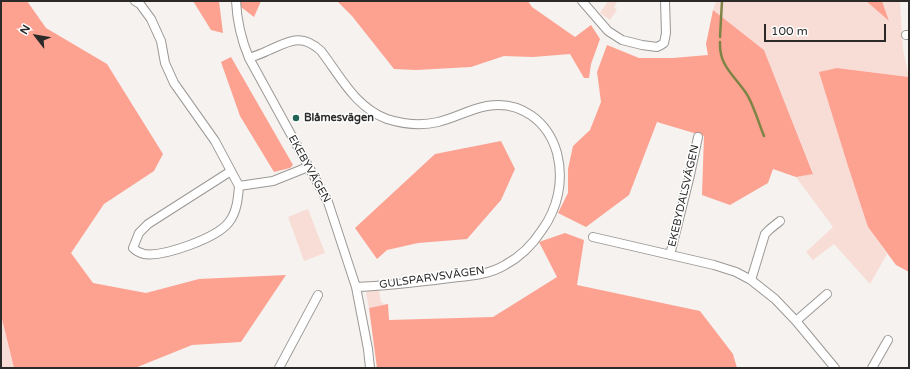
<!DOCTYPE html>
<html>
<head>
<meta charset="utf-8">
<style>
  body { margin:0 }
  #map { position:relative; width:910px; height:369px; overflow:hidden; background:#f5f2ef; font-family:"Varela Round",sans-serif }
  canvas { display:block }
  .frame { position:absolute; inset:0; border:2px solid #2b2a29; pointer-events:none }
  .north { position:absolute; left:16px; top:16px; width:40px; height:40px; -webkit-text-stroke:3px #fff; paint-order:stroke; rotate:301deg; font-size:11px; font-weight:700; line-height:16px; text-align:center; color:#2b2a29 }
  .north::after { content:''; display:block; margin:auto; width:14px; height:18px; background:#2b2a29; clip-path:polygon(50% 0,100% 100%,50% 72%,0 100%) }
  .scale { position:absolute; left:764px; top:24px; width:122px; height:18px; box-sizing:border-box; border:2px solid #2b2a29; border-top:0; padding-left:5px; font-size:12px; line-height:14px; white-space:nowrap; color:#2b2a29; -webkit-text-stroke:3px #fff; paint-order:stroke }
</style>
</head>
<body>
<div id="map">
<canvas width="910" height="369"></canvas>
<div class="frame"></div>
<div class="north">N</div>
<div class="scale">100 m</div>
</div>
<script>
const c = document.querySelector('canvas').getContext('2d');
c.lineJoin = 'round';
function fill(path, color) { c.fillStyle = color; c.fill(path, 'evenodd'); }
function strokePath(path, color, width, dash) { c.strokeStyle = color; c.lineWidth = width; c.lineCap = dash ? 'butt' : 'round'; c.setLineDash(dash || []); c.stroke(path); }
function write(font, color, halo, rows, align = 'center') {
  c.font = font + ' "Varela Round",sans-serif'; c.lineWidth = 3; c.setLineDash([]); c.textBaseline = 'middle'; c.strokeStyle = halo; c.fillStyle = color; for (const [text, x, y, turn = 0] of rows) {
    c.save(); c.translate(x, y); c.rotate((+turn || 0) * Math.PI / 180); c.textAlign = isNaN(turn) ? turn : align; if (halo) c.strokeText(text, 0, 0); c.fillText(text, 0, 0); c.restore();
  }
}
fill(new Path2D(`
  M 608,1 L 618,1 L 614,7 L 617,10 L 610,20 L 600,13 Z
  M 716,1 L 866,1 L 889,21 L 882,1 L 900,1 L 903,49 L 909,77 L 837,68 L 868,227 L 887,254 L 870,284 L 834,244 L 813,260 L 806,252 L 833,227 L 796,177 L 813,173 L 764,50 L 713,10 Z
  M 308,209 L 325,253 L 304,261 L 288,217 Z
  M 370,289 L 376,289 L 379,291 L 381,302 L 383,303 L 383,305 L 369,308 L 366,293 Z
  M 1,315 L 14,368 L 1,368 Z`), '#f8ddd7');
fill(new Path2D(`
  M 1,1 L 27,1 L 46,28 L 107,64 L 163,154 L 154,171 L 104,204 L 71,253 L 93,283 L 146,293 L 199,279 L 286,275 L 241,342 L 192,345 L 135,368 L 14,368 L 1,315 Z
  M 193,1 L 219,1 L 223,33 L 211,30 Z
  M 241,1 L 261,1 L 254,17 L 241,7 Z
  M 337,1 L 528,1 L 532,7 L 575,37 L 591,25 L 600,39 L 591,64 L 589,78 L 584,78 L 570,54 L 533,57 L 504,56 L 471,67 L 416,70 L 394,69 L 352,16 Z
  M 866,1 L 882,1 L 889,21 Z
  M 713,10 L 764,50 L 813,174 L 796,177 L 773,169 L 768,183 L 730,205 L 702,195 L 704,136 L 657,122 L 629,195 L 586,227 L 558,213 L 568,193 L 568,169 L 573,146 L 590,130 L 601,102 L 597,72 L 607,45 L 639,58 L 673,58 L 708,55 L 706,44 Z
  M 231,57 L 293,165 L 290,168 L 274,172 L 240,116 L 221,62 Z
  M 837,68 L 909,77 L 909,272 L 896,265 L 868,227 L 848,166 L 819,72 Z
  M 501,141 L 515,169 L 501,200 L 467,239 L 418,243 L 387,250 L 377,259 L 355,228 L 435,154 Z
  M 565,233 L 584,240 L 577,285 L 700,311 L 733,354 L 737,368 L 377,368 L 369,308 L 388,304 L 389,320 L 493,317 L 557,277 L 539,242 Z`), '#fda191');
strokePath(new Path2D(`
  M 720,37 L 722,1
  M 720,42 C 719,66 734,75 746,93 C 753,103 759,124 764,136`), '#7e8445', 2.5);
const minor = new Path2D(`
  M 135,1 L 140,4 L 151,19 L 161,41 L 165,63 L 174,83 L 215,141 L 231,171 L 148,224 L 139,233 L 133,248 C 136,251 139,253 144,254 C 164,257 217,238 229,222 C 237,212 238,198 239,186 L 273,181 L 308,167
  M 236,1 C 237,21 241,39 249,58 L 328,202 L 356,287 L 368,349 L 370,368
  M 582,1 L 608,31 L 622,40 L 642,45 L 657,47 L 661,45 L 664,43 L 666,33 L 665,1
  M 906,35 L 909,35
  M 249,58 C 255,56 261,54 267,51 C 288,42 301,32 321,51 C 341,77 355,107 387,119 C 403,124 422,126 438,122 C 455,118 470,109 487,106 C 520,100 548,121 557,153 C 564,180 558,208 542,230 C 533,244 520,257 505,265 C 489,275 468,276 450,278 C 419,282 387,286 356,287
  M 231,171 L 239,186
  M 593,237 L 714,265 L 736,272 L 751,280 L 775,299 L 796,321 L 835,368
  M 670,255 L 690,175 L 698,137
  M 751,280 L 765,234 L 770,229 L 780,221
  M 796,321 L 827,294
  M 279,368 L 318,295
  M 872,368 L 888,340`);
strokePath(minor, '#9b9895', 10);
strokePath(minor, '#fff', 8);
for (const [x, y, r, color] of [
  [296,118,4,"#1f6456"]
]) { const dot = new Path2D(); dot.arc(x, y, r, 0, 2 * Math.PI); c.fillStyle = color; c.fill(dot); strokePath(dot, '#fff', 1.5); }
write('bold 11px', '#2b2a29', '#fff', [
  ["Blåmesvägen",304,118]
], 'left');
write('11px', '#2b2a29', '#fff', [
  ["EKEBYVÄGEN",309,169,61],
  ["EKEBYDALSVÄGEN",684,196,-77],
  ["GULSPARVSVÄGEN",432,278,-8]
]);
</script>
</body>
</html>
